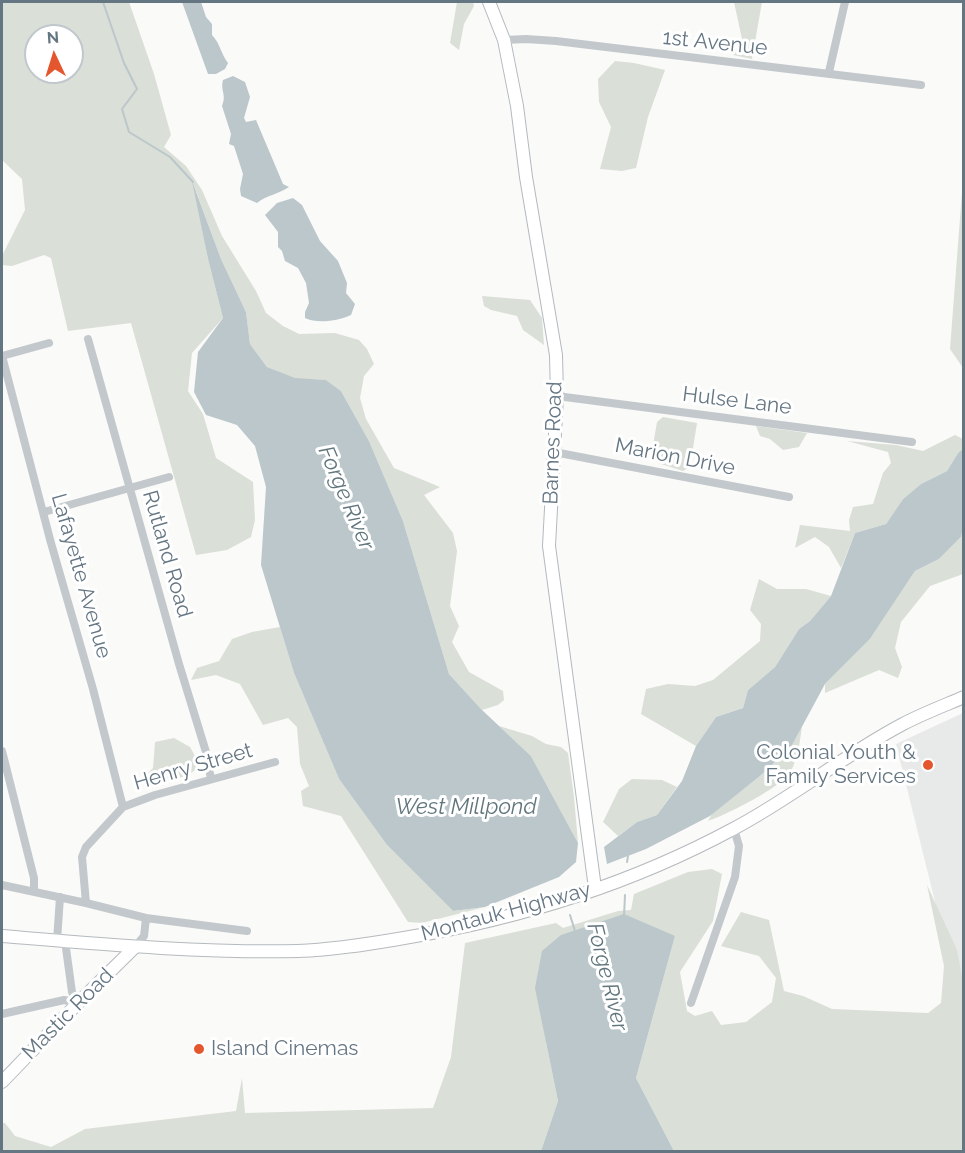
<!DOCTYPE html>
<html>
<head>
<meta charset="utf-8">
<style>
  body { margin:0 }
  #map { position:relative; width:965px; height:1153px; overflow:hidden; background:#fafaf8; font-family:Raleway,sans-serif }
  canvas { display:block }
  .frame { position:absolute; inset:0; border:3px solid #657683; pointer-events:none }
  .north { position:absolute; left:24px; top:24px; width:60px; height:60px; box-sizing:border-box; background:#fff; border:2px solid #c1c8cd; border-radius:50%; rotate:356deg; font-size:16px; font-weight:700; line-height:24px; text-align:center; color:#657683 }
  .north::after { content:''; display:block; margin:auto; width:21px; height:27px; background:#e4572e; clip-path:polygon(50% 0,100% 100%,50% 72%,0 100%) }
</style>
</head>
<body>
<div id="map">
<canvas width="965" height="1153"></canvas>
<div class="frame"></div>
<div class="north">N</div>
</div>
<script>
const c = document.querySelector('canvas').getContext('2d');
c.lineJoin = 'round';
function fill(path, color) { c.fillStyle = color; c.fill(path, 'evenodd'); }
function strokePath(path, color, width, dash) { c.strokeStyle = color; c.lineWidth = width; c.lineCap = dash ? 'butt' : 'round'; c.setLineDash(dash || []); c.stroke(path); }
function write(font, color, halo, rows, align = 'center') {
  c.font = font + ' Raleway,sans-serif'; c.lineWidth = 6; c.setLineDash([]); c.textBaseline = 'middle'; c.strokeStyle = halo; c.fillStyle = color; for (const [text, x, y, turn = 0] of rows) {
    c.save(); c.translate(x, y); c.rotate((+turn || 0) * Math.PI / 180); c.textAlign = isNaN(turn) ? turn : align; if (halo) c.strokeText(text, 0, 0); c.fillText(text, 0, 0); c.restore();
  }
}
fill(new Path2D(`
  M 963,713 L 963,1057 L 942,930 L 896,744 Z`), '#e8e9e9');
fill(new Path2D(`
  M 2,2 L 129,2 L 154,74 L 171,135 L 164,147 L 186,166 L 202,190 L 222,236 L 256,291 L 266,313 L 283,326 L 299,334 L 335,333 L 359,340 L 367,349 L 374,364 L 364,376 L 360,398 L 366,419 L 394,468 L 440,487 L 424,495 L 453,533 L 457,551 L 450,606 L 459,626 L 452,642 L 469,672 L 503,691 L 504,700 L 498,705 L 482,710 L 449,674 L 403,521 L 369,441 L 341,391 L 326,380 L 295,379 L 267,367 L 250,344 L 246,312 L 221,259 L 194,186 L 208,259 L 223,318 L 192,353 L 188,391 L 203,414 L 216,458 L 253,482 L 255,520 L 251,537 L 227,550 L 196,555 L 131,323 L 68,331 L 51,258 L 44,255 L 12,266 L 2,265 L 2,256 L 25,210 L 22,179 L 3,161 L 2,156 ZM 36,36 L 72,36 L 72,72 L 36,72 Z
  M 457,2 L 473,2 L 474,6 L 464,24 L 459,50 L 450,43 Z
  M 734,2 L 762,2 L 752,59 L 733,55 L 742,39 Z
  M 615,61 L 634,63 L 665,70 L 648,117 L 636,168 L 622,171 L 600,169 L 611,127 L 599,102 L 598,79 Z
  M 963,179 L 963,368 L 950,349 Z
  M 482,296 L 530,300 L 542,318 L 544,345 L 523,330 L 517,316 L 491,310 L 484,306 Z
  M 663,417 L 697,423 L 690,467 L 683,471 L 658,463 L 651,457 L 657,422 Z
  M 756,426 L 807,433 L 799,447 L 783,450 L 770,439 L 760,436 Z
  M 955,435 L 963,439 L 963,449 L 958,453 L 947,471 L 921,484 L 903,499 L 886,524 L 855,533 L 841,568 L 829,547 L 815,537 L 795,548 L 800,525 L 850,531 L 849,520 L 853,507 L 873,504 L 883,473 L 891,463 L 888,452 L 847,441 L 896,445 L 923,451 Z
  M 963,524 L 963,574 L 930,586 L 901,622 L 895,648 L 902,667 L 898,678 L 879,670 L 825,693 L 825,684 L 870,639 L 915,571 L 939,559 L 961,537 Z
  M 759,579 L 777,589 L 806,589 L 831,596 L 810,621 L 799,629 L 775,667 L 748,690 L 743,708 L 716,717 L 696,746 L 641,714 L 646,689 L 668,684 L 695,686 L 713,680 L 760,641 L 761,624 L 750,610 Z
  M 280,627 L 294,673 L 339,779 L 387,845 L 453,911 L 485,907 L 422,923 L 408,922 L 341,816 L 303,806 L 301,791 L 309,786 L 300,764 L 297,727 L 288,718 L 263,725 L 240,684 L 216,675 L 191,680 L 197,668 L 219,661 L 232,639 L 252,632 Z
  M 499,726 L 532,736 L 546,744 L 561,747 L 568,753 L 574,797 L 578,843 L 531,756 Z
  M 802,726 C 800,741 798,757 791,771 C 784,786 726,815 708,821 L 712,814 L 760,776 L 791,747 Z
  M 174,738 L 190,747 L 200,765 C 187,782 159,781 139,782 L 153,768 L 155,742 Z
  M 632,779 L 662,780 L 677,787 L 657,815 L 637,822 L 618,836 L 603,822 L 619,789 Z
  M 712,869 L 722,874 L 713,921 L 680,972 L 687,1011 L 695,1016 L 712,1011 L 721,1025 L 746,1022 L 772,1002 L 776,978 L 759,956 L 721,946 L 741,912 L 769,920 L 784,991 L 803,996 L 832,1009 L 928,1013 L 941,1003 L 944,966 L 927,885 L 957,950 L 963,981 L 963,1151 L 674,1151 L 636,1078 L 675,936 L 546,1042 L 558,1101 L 541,1151 L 2,1151 L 2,1123 L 5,1123 L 15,1136 L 51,1147 L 85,1129 L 236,1111 L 242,1078 L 245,1113 L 433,1108 L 451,1057 L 465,943 L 556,923 L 563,928 L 618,911 L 631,910 L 634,894 L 688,872 Z`), '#dadfd7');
fill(new Path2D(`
  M 182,2 L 201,2 L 206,17 L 212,24 L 212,35 C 220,43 221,54 228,63 L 225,69 L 216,74 L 208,74 Z
  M 233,76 L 245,82 L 250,97 L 244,118 L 246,122 L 256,120 L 283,184 L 289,187 C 279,194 267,195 257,203 L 241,196 L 240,189 L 243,174 L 234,146 L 229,144 L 231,134 L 222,106 C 227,94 220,91 223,80 Z
  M 192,181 L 221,259 L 246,312 L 250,344 L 267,367 L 295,378 L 326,380 L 341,391 L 369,441 L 403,521 L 449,674 L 482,710 L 531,756 L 578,843 L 576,862 L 559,877 L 485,907 L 453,911 L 387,845 L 339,779 L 294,673 L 261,565 L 266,487 L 255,446 L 237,425 L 206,415 L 194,392 L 198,352 L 223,318 L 208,259 Z
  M 293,198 L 302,205 L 320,241 L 338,261 L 347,283 L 346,293 L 355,304 L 351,315 C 339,321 317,324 305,318 L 305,312 L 309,303 L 306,283 L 298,268 L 285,261 L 282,251 L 278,247 L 278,232 L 265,215 L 277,203 Z
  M 963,449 L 964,524 L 961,537 L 939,559 L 915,571 L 870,639 L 825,684 L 791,747 L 760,776 L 710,816 L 646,849 L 607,864 L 604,847 L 637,822 L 657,815 L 682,781 L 696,746 L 716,717 L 743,708 L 748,690 L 775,667 L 799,629 L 810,621 L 831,596 L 855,533 L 886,524 L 903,499 L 921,484 L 947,471 L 958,453 Z
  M 624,914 L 675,936 L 636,1078 L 674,1151 L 541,1151 L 558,1101 L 535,988 L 542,951 L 561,935 Z`), '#bbc7cb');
strokePath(new Path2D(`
  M 103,2 L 124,63 L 137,89 L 122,109 L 129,132 L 170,157 L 193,182
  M 627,862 L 628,856
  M 570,915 L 575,931
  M 624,917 L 625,895`), '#bbc7cb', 2);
const secondary = new Path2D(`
  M 489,2 L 504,40 L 517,106 L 526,177 L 556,355 L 557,396 L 549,546 L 595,888
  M 2,1082 L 78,1003 L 135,947`);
const primary = new Path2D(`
  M 2,936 C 100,944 199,953 298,951 C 333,950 369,944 404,938 C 518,919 631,884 733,829 C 792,798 844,755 903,724 C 922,714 943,706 964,697`);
strokePath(secondary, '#b3babf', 14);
strokePath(primary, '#b5babe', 14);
strokePath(new Path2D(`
  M 504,40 L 526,39 L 556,41 L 921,85
  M 829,72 L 845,2
  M 88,339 L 179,664 L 206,752 L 211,779
  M 2,356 L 51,543 L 93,689 L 123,807
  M 2,356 L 49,343
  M 557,396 L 912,442
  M 554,452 L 789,497
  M 44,512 L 169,477
  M 2,751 L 34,878 L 34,892
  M 2,885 L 86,903 L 146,918 L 247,931
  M 86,903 L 82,857 L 86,847 L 123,807 L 155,795 L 275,762
  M 57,941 L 60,897
  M 65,941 L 72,992 L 78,1003
  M 135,947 L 144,936 L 146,918
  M 691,1003 L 735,877 L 739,846 L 734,829
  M 2,1014 L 64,1000 L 78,1003`), '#c3c8cc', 8);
strokePath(secondary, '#fff', 12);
strokePath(primary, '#fff', 12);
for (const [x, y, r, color] of [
  [928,765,6,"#e4572e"],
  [199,1049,6,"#e4572e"]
]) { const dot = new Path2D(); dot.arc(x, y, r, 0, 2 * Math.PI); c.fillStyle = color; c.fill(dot); strokePath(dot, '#fff', 2); }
write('21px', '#657683', '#fff', [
  ["1st Avenue",715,43,6],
  ["Hulse Lane",737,401,7],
  ["Barnes Road",553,443,-88],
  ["Marion Drive",675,457,11],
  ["Rutland Road",167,554,74],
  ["Lafayette Avenue",81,576,74],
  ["Henry Street",193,767,-16],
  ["Montauk Highway",506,912,-15],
  ["Mastic Road",68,1014,-45]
]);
write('21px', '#657683', '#fff', [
  ["Colonial Youth &",916,753],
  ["Family Services",916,777],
  ["Island Cinemas",211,1049,"left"]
], 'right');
write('italic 22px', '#60757c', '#fff', [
  ["Forge River",346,498,67],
  ["West Millpond",466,807],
  ["Forge River",607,977,76]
]);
</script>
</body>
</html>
